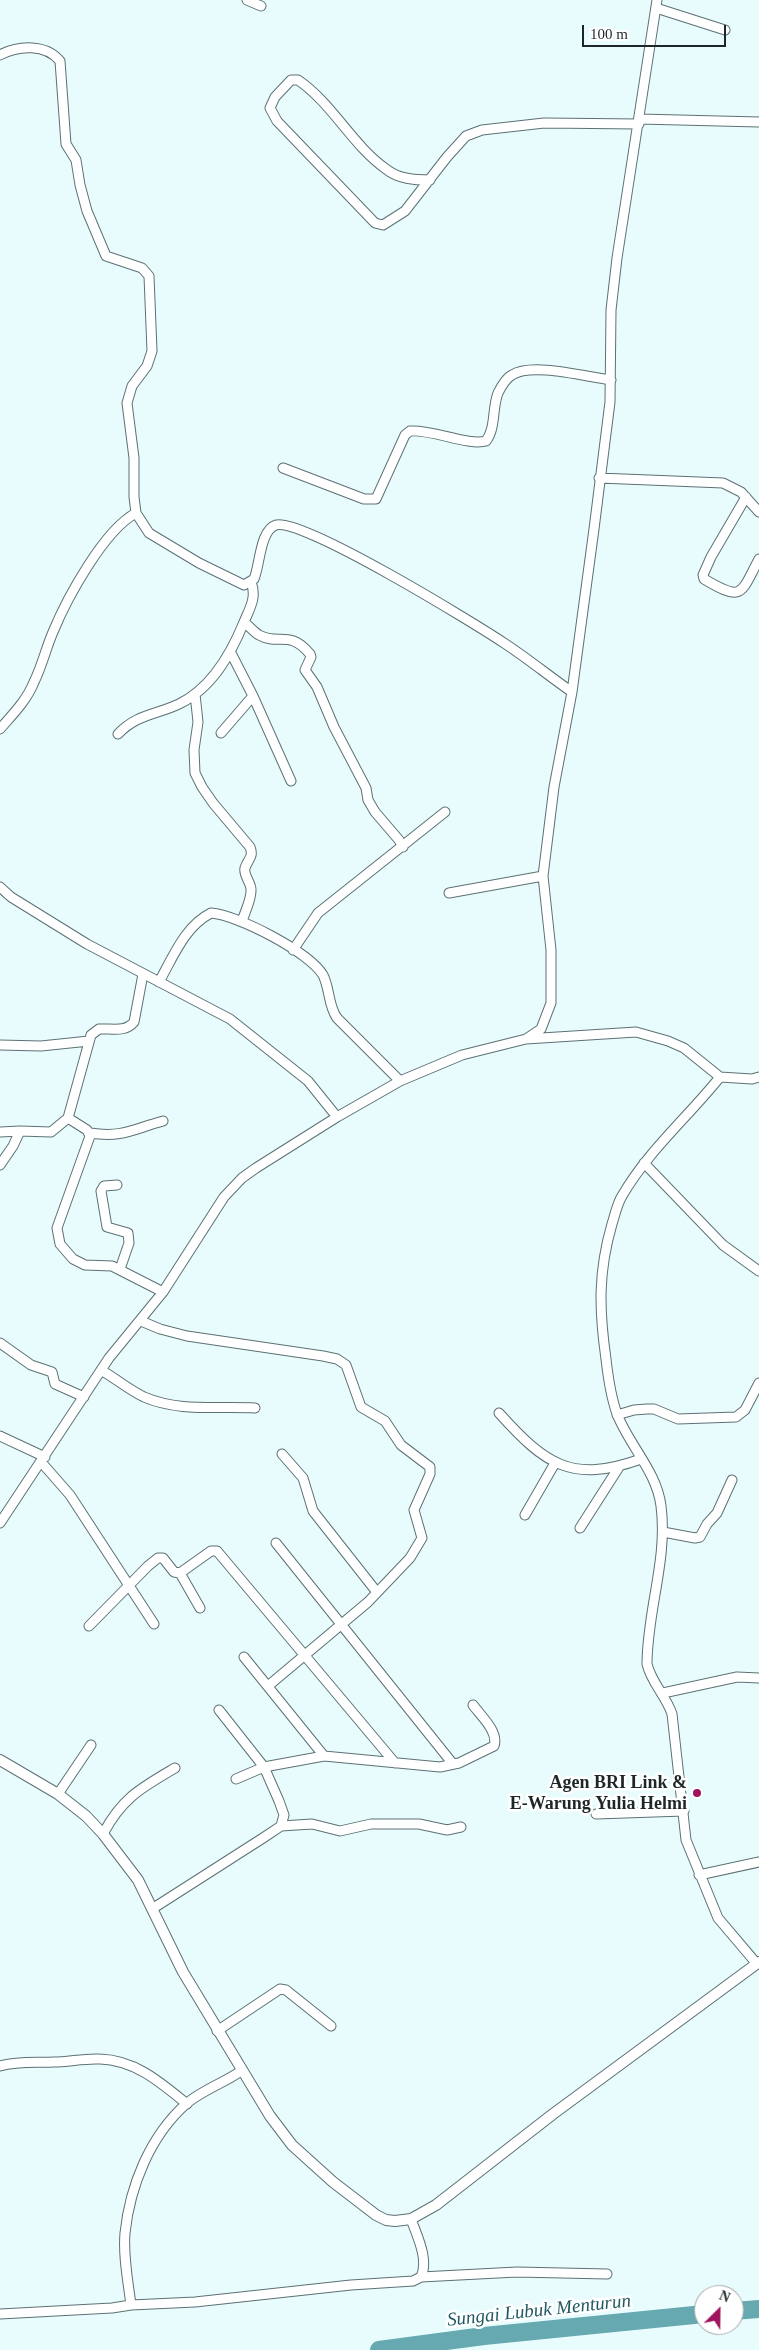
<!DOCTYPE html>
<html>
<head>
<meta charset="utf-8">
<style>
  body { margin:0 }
  #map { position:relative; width:759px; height:2350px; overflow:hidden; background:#e8fcfe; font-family:Georgia,serif }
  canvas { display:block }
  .north { position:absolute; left:694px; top:2285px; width:50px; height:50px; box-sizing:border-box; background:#fff; border:1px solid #a5a9a9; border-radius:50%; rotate:23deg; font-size:14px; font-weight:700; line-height:20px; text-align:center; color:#1e2728 }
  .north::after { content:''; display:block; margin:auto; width:18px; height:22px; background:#9f135f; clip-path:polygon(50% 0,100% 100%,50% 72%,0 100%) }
  .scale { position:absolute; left:582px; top:25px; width:144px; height:22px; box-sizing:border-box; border:2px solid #1e2728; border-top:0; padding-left:6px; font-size:15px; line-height:18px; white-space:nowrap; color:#1e2728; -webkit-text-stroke:4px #fff; paint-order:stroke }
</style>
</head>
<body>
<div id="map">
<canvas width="759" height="2350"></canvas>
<div class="north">N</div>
<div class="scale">100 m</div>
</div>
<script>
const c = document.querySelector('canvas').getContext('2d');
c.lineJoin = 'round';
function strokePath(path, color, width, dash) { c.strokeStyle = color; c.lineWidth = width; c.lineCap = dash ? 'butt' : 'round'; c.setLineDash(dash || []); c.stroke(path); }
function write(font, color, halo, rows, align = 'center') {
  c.font = font + ' Georgia,serif'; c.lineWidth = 5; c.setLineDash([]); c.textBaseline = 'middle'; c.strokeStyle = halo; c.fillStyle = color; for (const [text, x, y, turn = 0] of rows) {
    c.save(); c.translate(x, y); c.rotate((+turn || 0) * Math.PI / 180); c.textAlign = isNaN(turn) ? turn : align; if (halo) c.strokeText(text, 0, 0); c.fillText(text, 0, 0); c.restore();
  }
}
strokePath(new Path2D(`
  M 734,2311 L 759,2309
  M 379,2350 L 484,2336 L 704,2314`), '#66a9b1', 18);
const minor = new Path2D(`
  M 247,0 L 261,6
  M 656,8 L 725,30
  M 0,55 C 19,45 46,44 60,61 L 66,144 L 76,160 L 80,185 L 87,211 L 106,256 L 142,268 L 149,276 L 152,351 L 147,366 L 132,386 L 127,403 L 134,458 L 134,497 L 136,513 L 149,533 L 199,563 L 244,585 L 254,579 C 260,565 260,530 276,525 C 301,517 474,623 504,643 C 527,658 549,676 572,692
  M 639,119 L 759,122
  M 430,180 C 415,180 398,179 386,169 C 352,145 333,104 298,80 L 291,80 L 275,97 L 270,108 L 277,121 L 375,223 L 383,225 L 405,211 L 447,157 L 466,136 L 482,130 L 544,123 L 639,124
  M 283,468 L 364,499 L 376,499 L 405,435 L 410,431 C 432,429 468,446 486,441 C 496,428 492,408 498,393 C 501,387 506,378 512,375 C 532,362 586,377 611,380
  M 599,478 L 723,483 L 741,492 L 759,512
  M 746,497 L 711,557 L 703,575 L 704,579 C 743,602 740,595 759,559
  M 244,622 C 249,626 254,632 259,635 C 279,646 289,629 310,654 L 311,657 L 305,670 L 317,687 L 334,727 L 366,788 L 368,800 L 375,812 L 399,840 L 403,847
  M 231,653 L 253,696 L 291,781
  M 195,694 L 198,722 L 194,750 L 195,773 L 202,787 L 213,803 L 250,847 C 254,857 248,859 245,868 C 243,876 252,883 251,891 C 251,900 245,912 242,921
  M 0,729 C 13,714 27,700 34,682 C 42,666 46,648 53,632 C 67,598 104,530 136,513
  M 221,733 L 253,696
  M 118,734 C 137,714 156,715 179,704 C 212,688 231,654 244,622 C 250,608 257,597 251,582
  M 0,887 L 11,897 L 87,944 L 230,1019 L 308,1081 L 337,1117
  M 449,893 L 543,876
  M 293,950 L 318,913 L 445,812
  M 159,982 C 173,957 185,926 211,913 C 238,915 309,952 323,975 C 330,989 328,1005 337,1018 L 400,1081
  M 526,1039 L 541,1029 L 551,1003 L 551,950 L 543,876 L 554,787 L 572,692 L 594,529 L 610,402 L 611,310 L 617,258 L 657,0
  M 0,1045 L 41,1046 L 89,1041
  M 720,1077 C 688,1117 648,1151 622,1196 C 617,1204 615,1215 612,1224 C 598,1272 599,1310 606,1359 C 608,1377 611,1397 617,1414 C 629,1445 657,1472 661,1506 C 668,1559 647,1611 647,1664 C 651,1682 666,1696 672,1714 L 686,1840 L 718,1918 L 757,1964
  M 68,1118 L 87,1130 L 90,1136 L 57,1228 L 60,1244 L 73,1259 L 85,1265 L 112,1266 L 163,1292
  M 0,1132 L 20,1131
  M 90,1133 C 123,1138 133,1129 163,1121
  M 644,1163 L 723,1245 L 759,1271
  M 0,1165 L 13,1146 L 20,1131 L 51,1132 L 68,1118 L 91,1035 L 99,1029 C 111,1028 125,1033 134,1022 L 143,974
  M 117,1185 L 104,1186 L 101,1191 L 107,1227 L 128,1233 L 129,1243 L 120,1269
  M 141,1321 L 160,1329 L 187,1336 L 323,1356 L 337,1359 L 346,1365 L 361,1407 L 385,1421 L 401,1445 L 430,1467 L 430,1474 L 414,1510 L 422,1538 L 410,1558 L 368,1602 L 268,1686
  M 0,1343 L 31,1365 L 52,1372 L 55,1384 L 84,1397
  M 101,1370 C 115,1378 129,1390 144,1397 C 179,1412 217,1406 255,1408
  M 499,1413 C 545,1464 571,1484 641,1459
  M 617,1415 L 634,1410 L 647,1409 L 654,1409 L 678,1419 L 736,1417 L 745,1410 L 759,1383
  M 0,1436 L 45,1457
  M 282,1454 L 303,1478 L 313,1511 L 376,1591
  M 42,1463 L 70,1495 L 154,1624
  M 525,1515 L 555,1463
  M 0,1523 L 109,1358 L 163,1292 L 224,1197 L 242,1178 L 256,1168 L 337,1117 L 400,1081 L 462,1055 L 526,1039 L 636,1032 L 668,1041 L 684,1048 L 720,1077 L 752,1079 L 759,1077
  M 580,1528 L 619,1467
  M 663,1532 L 695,1538 L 700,1537 L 707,1524 L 717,1513 L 732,1480
  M 276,1543 L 453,1764
  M 180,1573 L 200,1608
  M 89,1626 L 148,1566 L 158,1558 L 163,1558 L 174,1572 L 180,1573 L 211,1551 L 217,1551 L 395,1763
  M 244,1657 L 324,1756
  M 663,1693 L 737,1677 L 759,1678
  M 236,1779 L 264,1767 L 324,1756 L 440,1767 L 459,1763 L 494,1746 C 499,1732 481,1716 473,1705
  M 58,1794 L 91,1745
  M 596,1814 L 684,1811
  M 281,1826 L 312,1824 L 340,1831 L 371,1824 L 419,1824 L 447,1830 L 461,1827
  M 103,1834 C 122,1798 141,1788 175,1768
  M 699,1875 L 759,1862
  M 152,1909 L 263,1838 L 281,1826 L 282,1822 L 284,1815 L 279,1801 L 264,1767 L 219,1710
  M 217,2031 L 280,1989 L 286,1990 L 331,2026
  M 0,2066 C 18,2061 35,2063 53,2062 C 69,2062 84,2058 100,2059 C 135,2060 160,2082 187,2104
  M 421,2277 L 517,2272 L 607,2274
  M 131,2305 C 128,2281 123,2256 125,2233 C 130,2186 150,2136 186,2104 C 202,2090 224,2083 241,2071
  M 0,2314 L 112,2308 L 131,2305 L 195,2302 L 351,2285 L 413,2281 L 421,2277 C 429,2259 417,2236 411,2219`);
const tertiary = new Path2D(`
  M 0,1760 L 58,1794 L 86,1816 L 103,1834 L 138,1880 L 183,1972 L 270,2116 L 292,2145 L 333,2182 L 376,2215 L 386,2220 L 395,2221 L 411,2219 L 436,2205 L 553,2114 L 759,1962`);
strokePath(minor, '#5c7174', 11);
strokePath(tertiary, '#5c7174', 12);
strokePath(minor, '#fff', 9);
strokePath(tertiary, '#fff', 10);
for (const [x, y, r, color] of [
  [697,1793,5,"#9f135f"]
]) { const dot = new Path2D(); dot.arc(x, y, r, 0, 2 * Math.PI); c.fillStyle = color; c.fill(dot); strokePath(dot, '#fff', 2); }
write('bold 18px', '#1e2728', '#fff', [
  ["Agen BRI Link &",687,1783],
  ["E-Warung Yulia Helmi",687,1804]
], 'right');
write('italic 19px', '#205a60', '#fff', [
  ["Sungai Lubuk Menturun",539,2311,-6]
]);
</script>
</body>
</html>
